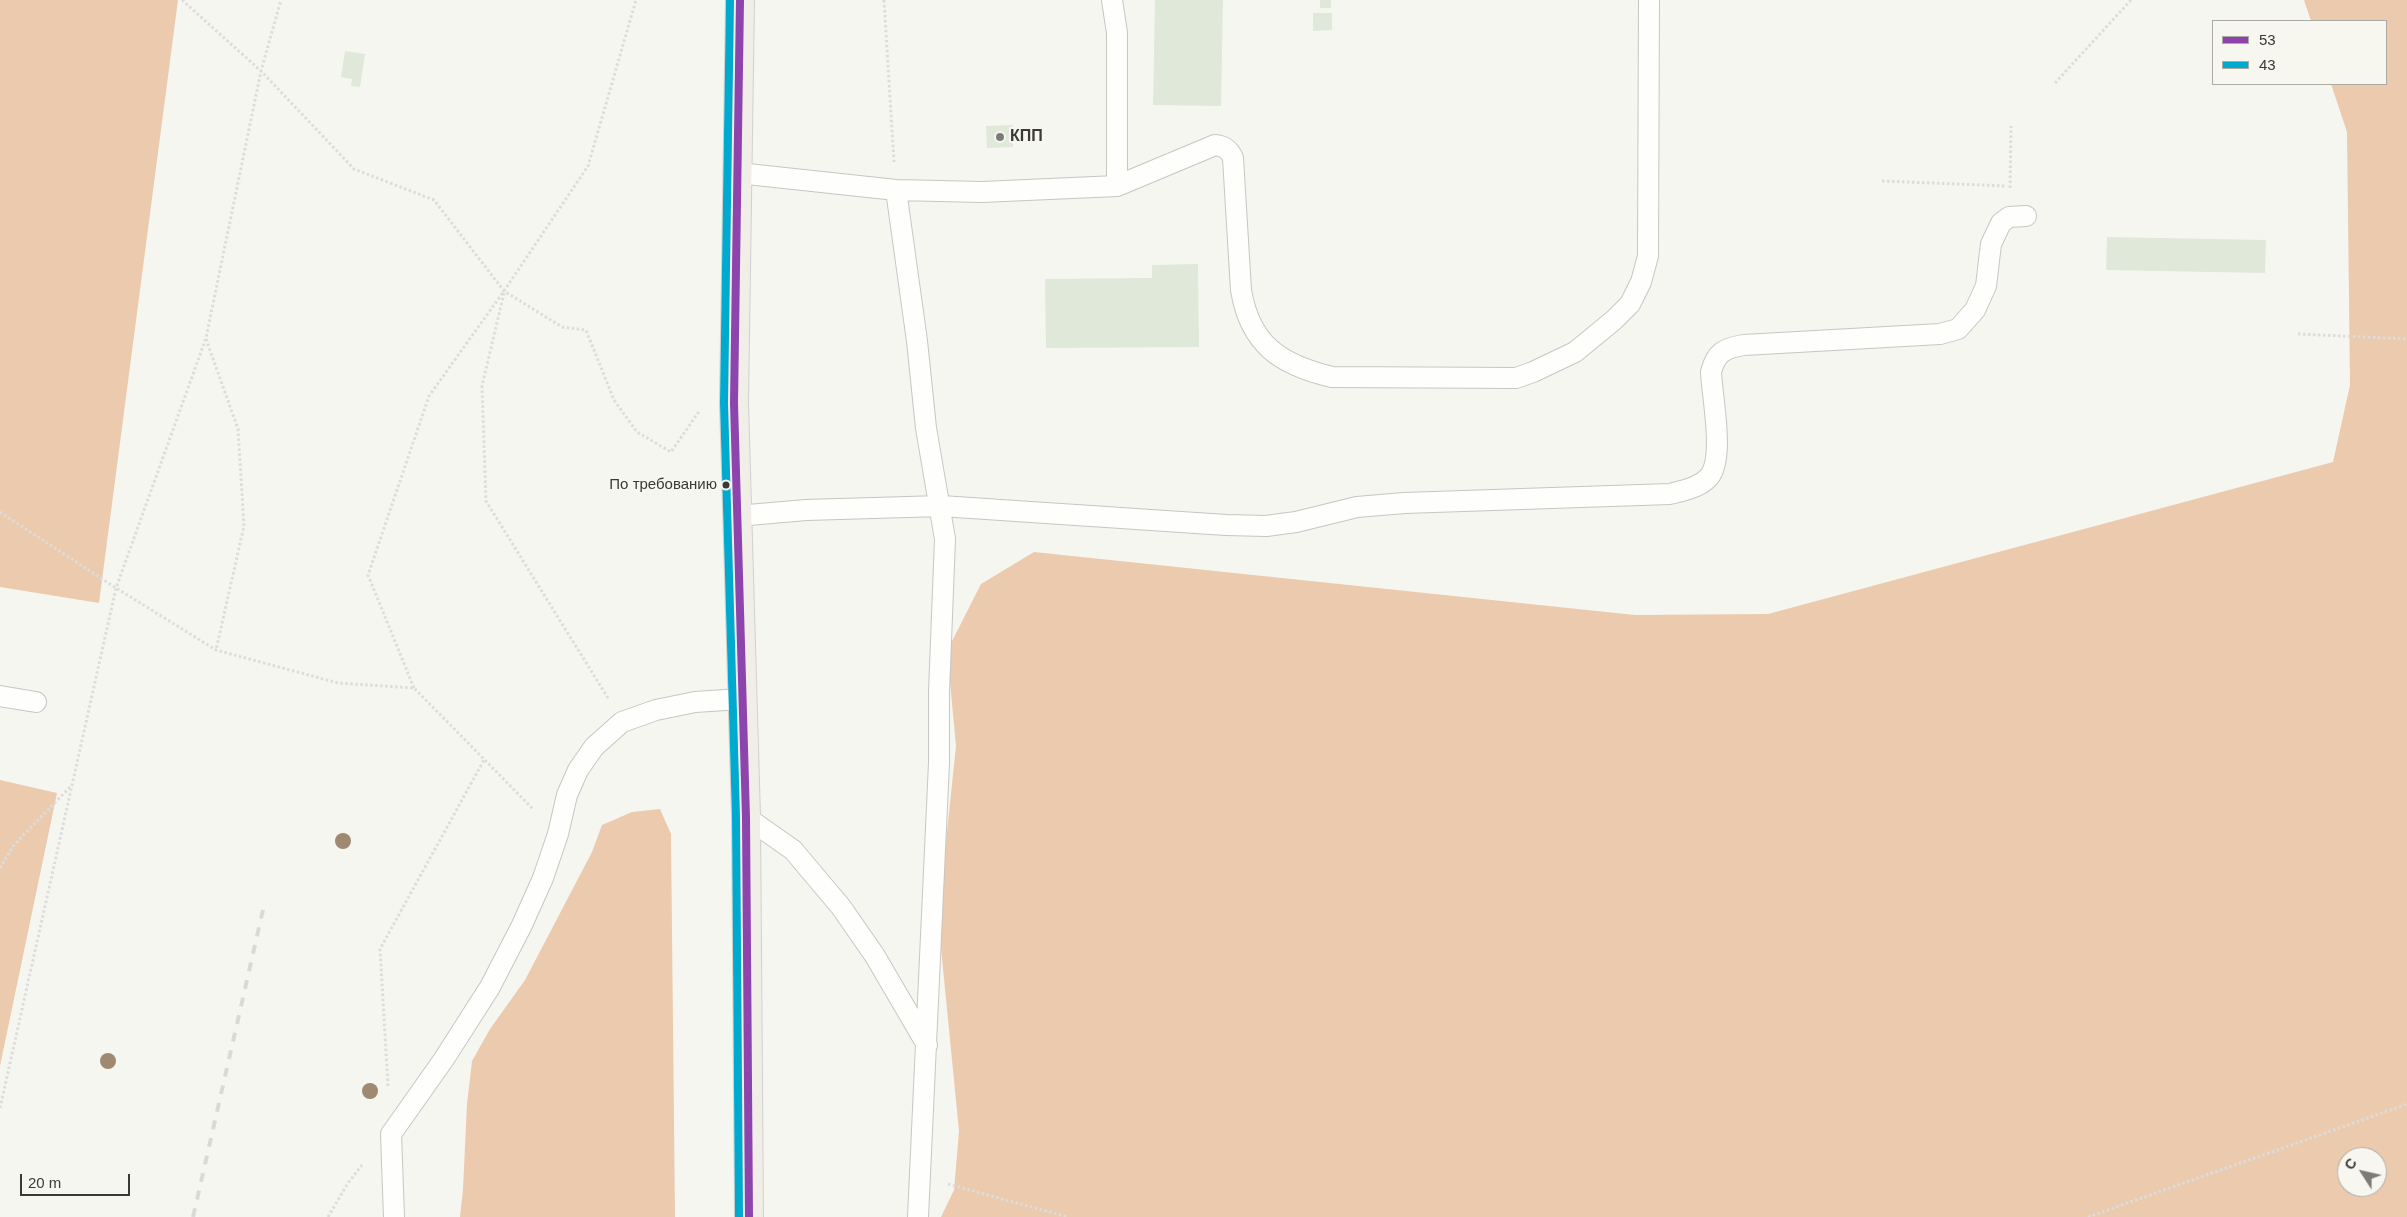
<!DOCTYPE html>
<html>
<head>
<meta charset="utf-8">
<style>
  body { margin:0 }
  #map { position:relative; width:2407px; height:1217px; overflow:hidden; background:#f6f6f1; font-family:Arial,sans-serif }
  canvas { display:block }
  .legend { position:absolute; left:2212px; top:20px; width:175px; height:65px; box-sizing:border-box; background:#f7f7f0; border:1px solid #ababa6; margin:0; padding:6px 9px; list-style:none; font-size:15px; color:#393937 }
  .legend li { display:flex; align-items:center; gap:10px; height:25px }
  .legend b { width:25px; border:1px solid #ababa6 }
  .north { position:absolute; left:2337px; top:1147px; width:50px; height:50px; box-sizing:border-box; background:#f7f7f0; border:1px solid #ababa6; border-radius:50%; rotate:305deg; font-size:14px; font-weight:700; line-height:20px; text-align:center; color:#393937 }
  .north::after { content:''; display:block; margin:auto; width:18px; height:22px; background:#7b7b78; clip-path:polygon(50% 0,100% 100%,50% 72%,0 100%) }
  .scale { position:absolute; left:20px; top:1174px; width:110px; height:22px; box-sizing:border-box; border:2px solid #393937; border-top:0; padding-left:6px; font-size:15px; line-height:18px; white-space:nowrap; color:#393937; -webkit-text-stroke:4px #f7f7f0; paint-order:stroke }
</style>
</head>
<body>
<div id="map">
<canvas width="2407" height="1217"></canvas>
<ul class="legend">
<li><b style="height:6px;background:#8e44ad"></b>53</li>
<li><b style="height:6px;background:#00a9ce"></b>43</li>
</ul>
<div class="north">С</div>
<div class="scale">20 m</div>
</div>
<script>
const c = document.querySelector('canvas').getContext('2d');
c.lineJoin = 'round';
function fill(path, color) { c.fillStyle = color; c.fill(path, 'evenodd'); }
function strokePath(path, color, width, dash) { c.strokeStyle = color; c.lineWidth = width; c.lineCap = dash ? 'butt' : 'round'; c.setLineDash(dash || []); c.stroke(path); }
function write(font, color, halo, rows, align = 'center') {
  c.font = font + ' Arial,sans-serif'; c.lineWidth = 4.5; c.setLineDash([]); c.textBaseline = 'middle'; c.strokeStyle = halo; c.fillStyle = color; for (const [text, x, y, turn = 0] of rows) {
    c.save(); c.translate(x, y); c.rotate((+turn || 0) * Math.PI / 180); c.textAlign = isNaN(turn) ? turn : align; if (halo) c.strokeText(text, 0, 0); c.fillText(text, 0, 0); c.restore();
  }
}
fill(new Path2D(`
  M 0,0 L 178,0 L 99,603 L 0,587 Z
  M 2304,0 L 2407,0 L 2407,1217 L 941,1217 L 954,1190 L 959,1131 L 938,918 L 956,746 L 947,651 L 981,584 L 1034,552 L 1635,615 L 1768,614 L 2333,462 L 2350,385 L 2347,132 L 2331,84 L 2386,84 L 2386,21 L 2311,21 ZM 2347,1157 L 2377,1157 L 2377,1187 L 2347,1187 Z
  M 0,780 L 57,793 L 0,1066 Z
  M 660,809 L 671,834 L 675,1217 L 460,1217 L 463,1189 L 467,1104 L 472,1061 L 490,1029 L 525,980 L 592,852 L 602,825 L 632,812 Z`), '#eccaae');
fill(new Path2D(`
  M 1155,0 L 1223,0 L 1221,106 L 1153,105 Z
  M 1320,0 L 1331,0 L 1331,8 L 1320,8 Z
  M 1313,13 L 1332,13 L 1332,30 L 1313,31 Z
  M 345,51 L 365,54 L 360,87 L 351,86 L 352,79 L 341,77 Z
  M 1013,125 L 1013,147 L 987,148 L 986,126 Z
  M 2107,237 L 2266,240 L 2265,273 L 2106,270 Z
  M 1198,264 L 1199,347 L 1046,348 L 1045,279 L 1152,278 L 1152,265 Z`), '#dfe8d9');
const service = new Path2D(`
  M 1112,0 L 1117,33 L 1117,186
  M 738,173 L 896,190 L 982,192 L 1117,186 L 1215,145 C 1224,146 1229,149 1233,158 L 1241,290 C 1250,345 1281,365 1332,377 L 1516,378 L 1533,372 L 1575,352 L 1614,320 L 1630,304 L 1641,282 L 1648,256 L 1649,0
  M 896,190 L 917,341 L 926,428 L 945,539 L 939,692 L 939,763 L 918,1217
  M 737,516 L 806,510 L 941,506 L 1226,525 L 1266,526 L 1296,522 L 1357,507 L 1404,503 L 1670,494 C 1684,490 1699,488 1709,477 C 1725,458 1712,397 1711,372 C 1716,352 1725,348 1744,345 L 1940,334 L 1958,329 L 1975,310 L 1986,286 L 1991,244 L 2001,223 L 2009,217 L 2026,216
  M 0,696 L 36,702
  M 746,817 L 793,850 L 841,907 L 875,956 L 927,1045
  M 394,1217 L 391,1134 L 444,1059 L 490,987 L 522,925 L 543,878 L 558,834 L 567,795 L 578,770 L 594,747 L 622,722 L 656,710 L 695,702 L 741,699`);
const primary = new Path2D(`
  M 740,0 L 734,403 L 746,817 L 749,1217`);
strokePath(service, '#c6c6c2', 22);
strokePath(primary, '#d0d0ce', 30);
strokePath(new Path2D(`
  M 182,0 L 261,71 L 354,169 L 434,200 L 504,291 L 562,327 L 586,330 L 614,400 L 637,432 L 671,452 L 700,410
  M 884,0 L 894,162
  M 2055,83 L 2131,0
  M 1882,181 L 2006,186
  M 2010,188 L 2011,126
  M 504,293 L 482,386 L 486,501 L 608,698
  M 2298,334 L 2407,339
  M 206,339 L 238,429 L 244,526 L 216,650
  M 0,512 L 116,588 L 216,650 L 338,683 L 414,688 L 533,809
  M 414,688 L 368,575 L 429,396 L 504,291 L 588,166 L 636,0
  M 0,868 L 14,845 L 72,785
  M 388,1086 L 380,949 L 484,760
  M 0,1108 L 116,588 L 206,338 L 261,71 L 281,0
  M 948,1184 L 1068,1217
  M 328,1217 L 348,1183 L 362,1165
  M 2088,1217 L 2407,1104`), '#dcdcdc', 3, [2.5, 2.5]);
strokePath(service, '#fefefd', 20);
strokePath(primary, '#f1eee8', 28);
strokePath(new Path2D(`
  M 193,1217 L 265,901`), '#d9d9d8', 4, [9, 9]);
strokePath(new Path2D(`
  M 740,0 L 734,403 L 746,817 L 749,1217`), '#8e44ad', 8);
strokePath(new Path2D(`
  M 730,0 L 724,403 L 736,817 L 739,1217`), '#00a9ce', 8);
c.fillStyle = '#9f8971';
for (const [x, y] of [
  [343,841],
  [108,1061],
  [370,1091]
]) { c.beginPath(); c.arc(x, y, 8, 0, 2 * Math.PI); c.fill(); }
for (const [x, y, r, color] of [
  [1000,137,5,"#7b7b78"],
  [726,485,4.5,"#393937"]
]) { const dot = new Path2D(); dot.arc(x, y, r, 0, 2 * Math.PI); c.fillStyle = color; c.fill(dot); strokePath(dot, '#f7f7f0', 2); }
write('15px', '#393937', '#f7f7f0', [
  ["По требованию",717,485]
], 'right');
write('bold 16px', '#393937', '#f7f7f0', [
  ["КПП",1010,137]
], 'left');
</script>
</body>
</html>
